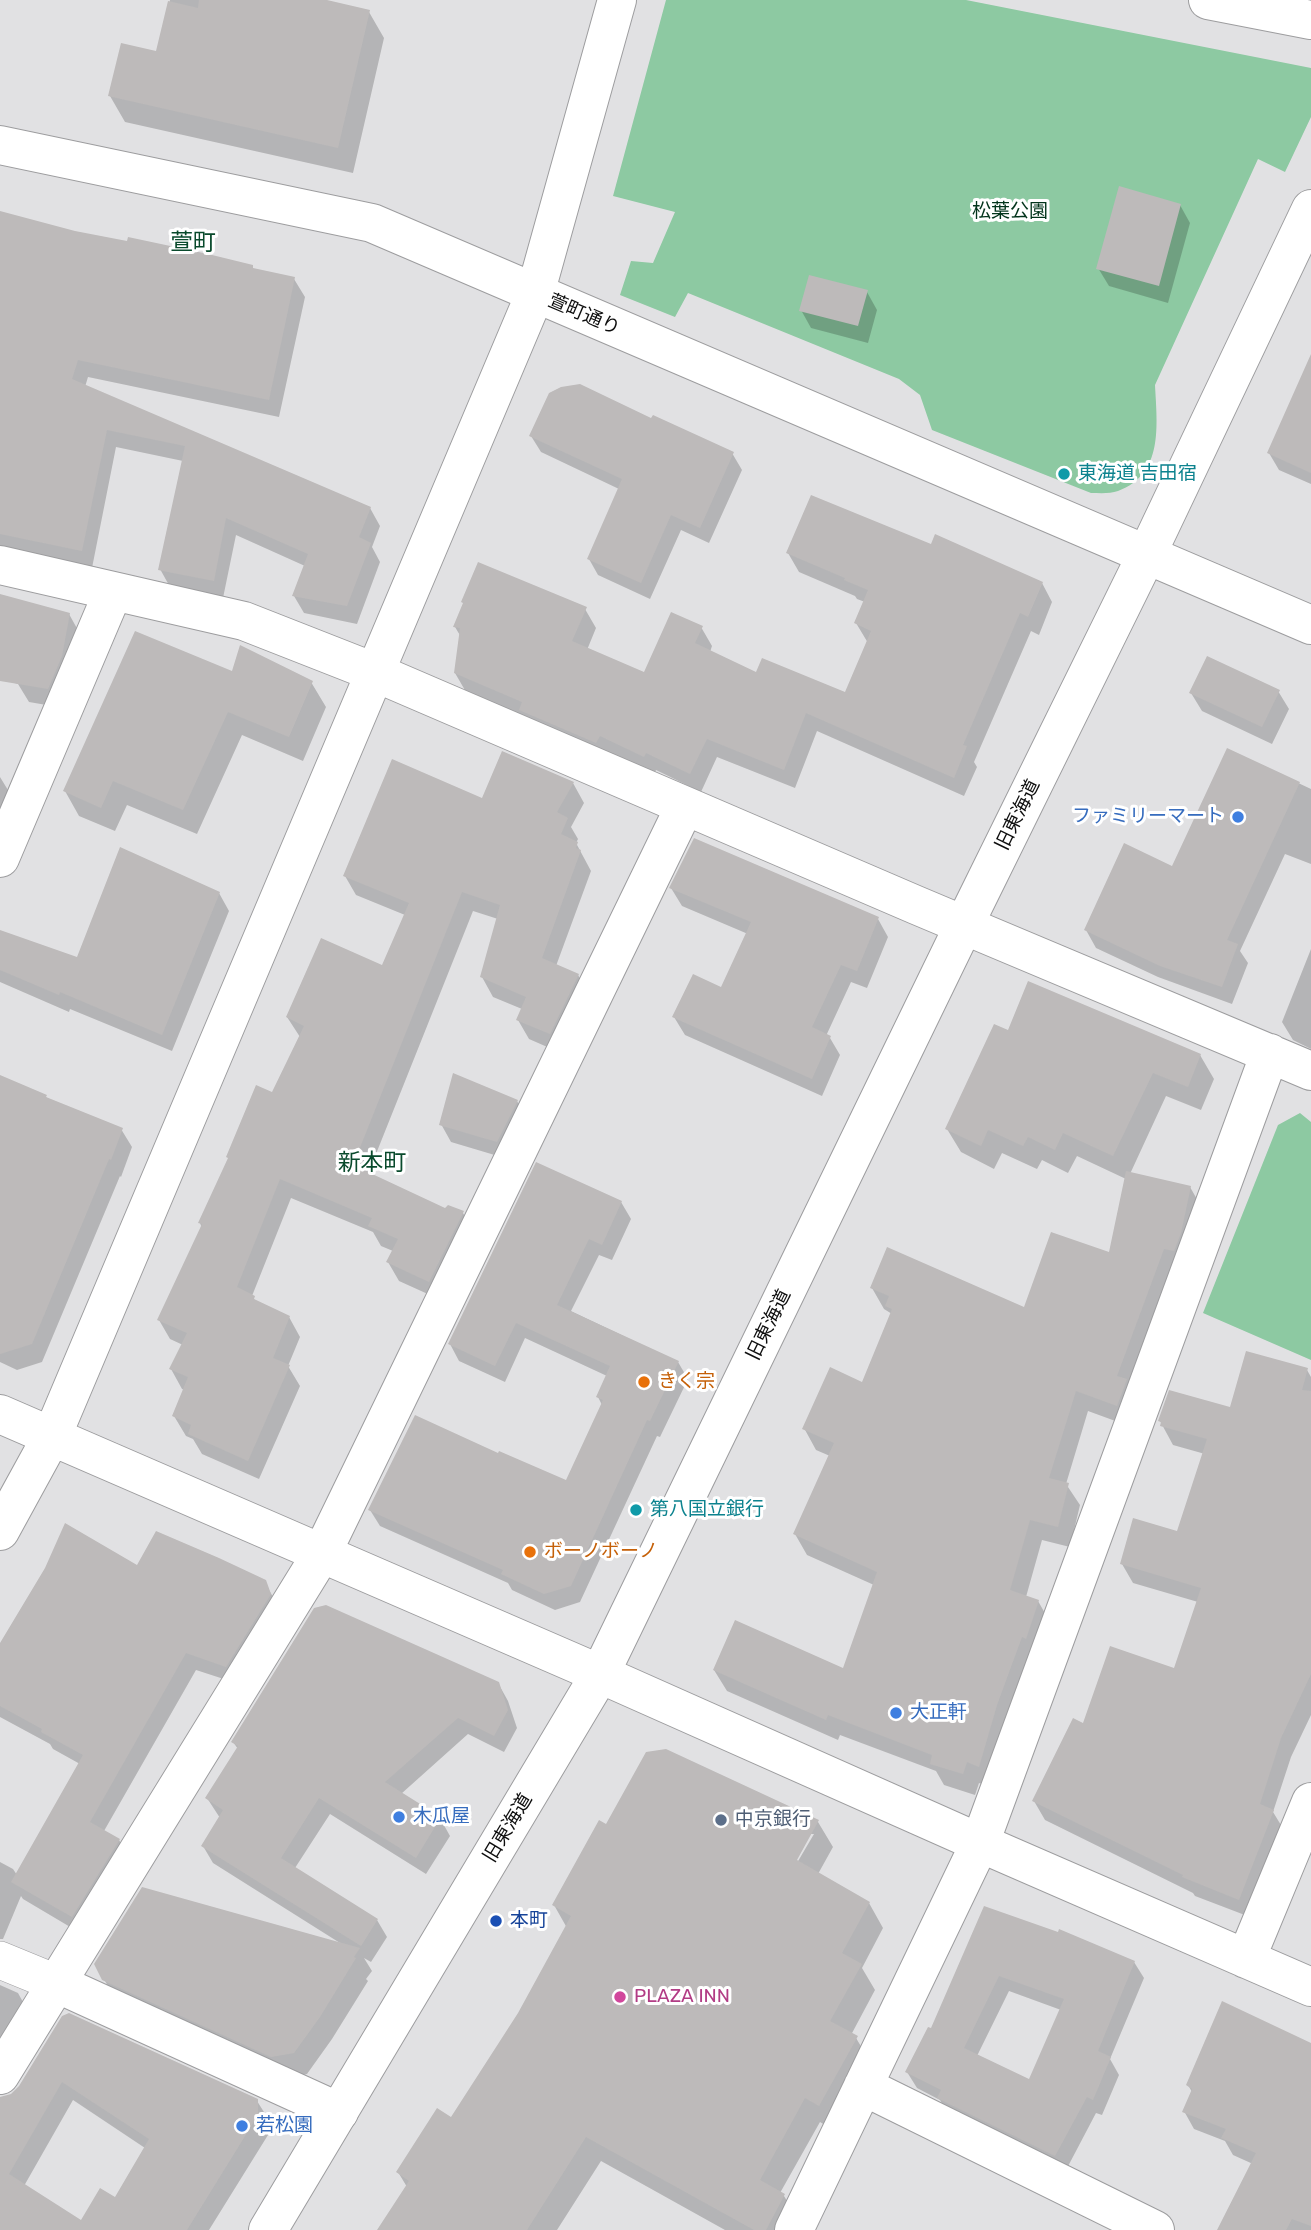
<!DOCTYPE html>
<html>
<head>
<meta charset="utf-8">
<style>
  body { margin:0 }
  canvas { display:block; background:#e1e1e3 }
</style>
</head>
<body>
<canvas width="1311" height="2230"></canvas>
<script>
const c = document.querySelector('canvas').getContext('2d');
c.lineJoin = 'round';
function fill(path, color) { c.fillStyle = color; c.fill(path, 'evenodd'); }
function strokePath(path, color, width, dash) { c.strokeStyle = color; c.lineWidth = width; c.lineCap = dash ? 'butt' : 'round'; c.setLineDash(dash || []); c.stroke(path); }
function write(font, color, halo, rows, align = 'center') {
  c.font = font + ' Rubik,"Noto Sans JP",sans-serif'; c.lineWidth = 6; c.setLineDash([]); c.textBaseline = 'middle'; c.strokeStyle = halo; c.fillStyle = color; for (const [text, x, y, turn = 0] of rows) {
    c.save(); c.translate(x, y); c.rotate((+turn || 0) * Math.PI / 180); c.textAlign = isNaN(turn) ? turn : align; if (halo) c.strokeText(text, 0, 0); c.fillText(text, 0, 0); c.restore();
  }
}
fill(new Path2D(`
  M 666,0 L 966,0 L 1311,68 L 1311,117 L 1285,172 L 1258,159 L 1155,385 C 1157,425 1164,474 1118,491 C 1110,494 1099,493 1091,493 L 932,430 L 920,395 L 899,379 L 688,293 L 675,317 L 620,295 L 631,261 L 653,263 L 675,212 L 613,196 Z
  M 1300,1113 L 1311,1122 L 1311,1360 L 1203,1313 L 1278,1125 Z`), '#8dc9a2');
fill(new Path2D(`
  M 170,0 L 317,0 L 369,12 L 384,38 L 353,173 L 125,122 L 110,96 L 158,53 Z
  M 1180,205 L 1190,223 L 1168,303 L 1109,286 L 1098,268 Z
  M 0,213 L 75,232 L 252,266 L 254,270 L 294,279 L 305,297 L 279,417 L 88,377 L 85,387 L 370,508 L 380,526 L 372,547 L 380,562 L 357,624 L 304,613 L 294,596 L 305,566 L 236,535 L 223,598 L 170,587 L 160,569 L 183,461 L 116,447 L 92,568 L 0,549 Z
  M 867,292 L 877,310 L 868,343 L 811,328 L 801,310 Z
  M 1311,357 L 1311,484 L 1279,470 L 1269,453 Z
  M 652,421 L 732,453 L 742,470 L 709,543 L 681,530 L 650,599 L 598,575 L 589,559 L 619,489 L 541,452 L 531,436 Z
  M 932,546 L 1042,583 L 1052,602 L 1039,635 L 1031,631 L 974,762 L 977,767 L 964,796 L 817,731 L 795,788 L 717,757 L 701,792 L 656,770 L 654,775 L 466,692 L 455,673 L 461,637 L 455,627 L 585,609 L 596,628 L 587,650 L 645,674 L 701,627 L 712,646 L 710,652 L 757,675 L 846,694 L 868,643 L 856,623 L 865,602 L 857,599 L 855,596 L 799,572 L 788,553 Z
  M 0,595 L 69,614 L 79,632 L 58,707 L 29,702 L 18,684 L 0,678 Z
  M 233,673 L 311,682 L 326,707 L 303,761 L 242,735 L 197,834 L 127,805 L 115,831 L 79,816 L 65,791 Z
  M 1278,691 L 1289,709 L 1272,744 L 1202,711 L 1191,693 Z
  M 1228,750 L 1311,789 L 1311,864 L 1285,854 L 1240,951 L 1248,963 L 1232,1004 L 1158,977 L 1096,948 L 1086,930 L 1173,868 Z
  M 0,777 L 11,795 L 0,824 Z
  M 573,783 L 584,803 L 571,827 L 578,839 L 576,843 L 591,871 L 556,966 L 578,975 L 589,994 L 561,1053 L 529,1039 L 518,1020 L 522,1009 L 493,997 L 482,977 L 498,919 L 473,911 L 368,1174 L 446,1210 L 463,1213 L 474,1232 L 441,1300 L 399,1281 L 388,1262 L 393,1251 L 381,1246 L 373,1232 L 291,1198 L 252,1296 L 256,1302 L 289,1317 L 300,1337 L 288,1366 L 300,1386 L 259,1479 L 202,1454 L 193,1439 L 186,1436 L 174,1416 L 185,1390 L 182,1389 L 171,1369 L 183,1345 L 170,1339 L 159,1320 L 202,1228 L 200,1223 L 273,1094 L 300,1037 L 287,1017 L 383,967 L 405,915 L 356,895 L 345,876 L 483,800 Z
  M 671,888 L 878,919 L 888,937 L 867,988 L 851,982 L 826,1036 L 830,1038 L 840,1055 L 822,1096 L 685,1035 L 674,1017 L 722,989 L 748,934 L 682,906 Z
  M 219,893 L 229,911 L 172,1051 L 70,1009 L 69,1012 L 0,982 L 0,933 L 78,959 Z
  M 1311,949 L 1311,1049 L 1293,1040 L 1282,1022 Z
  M 1009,1033 L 1200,1055 L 1214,1079 L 1201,1110 L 1166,1096 L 1130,1174 L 1190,1187 L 1202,1208 L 1129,1426 L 1088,1411 L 1066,1484 L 1080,1505 L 1070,1547 L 1042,1540 L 1026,1597 L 1038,1601 L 1050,1622 L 990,1787 L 979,1783 L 975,1795 L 944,1785 L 936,1771 L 840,1735 L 838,1740 L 727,1691 L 714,1670 L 845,1671 L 874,1585 L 807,1555 L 795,1534 L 830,1456 L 816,1450 L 804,1428 L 863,1384 L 892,1314 L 884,1309 L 872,1288 L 1025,1309 L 1110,1255 L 1126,1179 L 1077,1156 L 1068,1173 L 1042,1160 L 1037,1169 L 1002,1153 L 994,1169 L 961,1152 L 947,1129 Z
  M 0,1077 L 46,1097 L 48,1100 L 121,1129 L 132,1147 L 121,1177 L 120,1176 L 42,1362 L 17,1370 L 0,1362 Z
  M 517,1101 L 527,1119 L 508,1159 L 451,1142 L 441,1124 Z
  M 621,1202 L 631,1219 L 612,1260 L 599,1255 L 571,1311 L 678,1362 L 688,1379 L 660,1437 L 657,1436 L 580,1602 L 555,1610 L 512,1590 L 508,1583 L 380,1526 L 370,1510 L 499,1456 L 567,1483 L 602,1405 L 598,1397 L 607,1376 L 525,1338 L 505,1382 L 459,1361 L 450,1344 Z
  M 1307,1370 L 1311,1377 L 1311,1715 L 1291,1757 L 1273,1812 L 1284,1830 L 1250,1917 L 1195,1896 L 1193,1893 L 1045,1820 L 1034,1801 L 1175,1670 L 1198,1602 L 1133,1583 L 1122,1564 L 1178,1533 L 1205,1454 L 1173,1445 L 1160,1421 L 1232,1409 Z
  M 138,1567 L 264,1582 L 275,1600 L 236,1683 L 196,1670 L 104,1831 L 119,1840 L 129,1857 L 82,1934 L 23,1899 L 21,1896 L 3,1939 L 0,1939 L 0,1862 L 13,1869 L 17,1875 L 80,1764 L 53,1749 L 50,1744 L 0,1717 L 0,1648 Z
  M 498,1683 L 508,1701 L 517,1728 L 504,1752 L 468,1734 L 401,1794 L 440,1818 L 450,1836 L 426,1874 L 330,1814 L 295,1868 L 377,1920 L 387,1937 L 371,1962 L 364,1958 L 372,1971 L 366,1979 L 368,1981 L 332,2039 L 307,2074 L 285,2079 L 117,2002 L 96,1965 L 340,1943 L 213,1863 L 203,1846 L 220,1818 L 207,1798 L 238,1749 L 233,1742 Z
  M 666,1751 L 818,1822 L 833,1847 L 818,1874 L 869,1903 L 883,1928 L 862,1968 L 875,1990 L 851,2035 L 856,2038 L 871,2063 L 833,2130 L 820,2122 L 780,2193 L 784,2196 L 799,2221 L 794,2230 L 725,2230 L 601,2161 L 557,2230 L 390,2230 L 407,2187 L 398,2172 L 452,2120 L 519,2014 L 567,1928 L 554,1905 L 607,1826 ZM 810,1834 L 814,1834 L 794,1868 L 791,1867 Z
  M 985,1908 L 1134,1962 L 1144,1978 L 1110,2059 L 1119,2075 L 1102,2115 L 1096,2113 L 1065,2172 L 948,2114 L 940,2100 L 917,2088 L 907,2072 L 931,2030 ZM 1009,1991 L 1061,2010 L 1030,2081 L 977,2056 Z
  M 0,1985 L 18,1993 L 29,2013 L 0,2070 Z
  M 63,2017 L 257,2101 L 269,2120 L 268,2135 L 209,2230 L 0,2230 L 0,2099 L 11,2096 L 20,2088 ZM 73,2100 L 145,2148 L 115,2199 L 81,2223 L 24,2186 Z
  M 1311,2045 L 1311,2230 L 1219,2230 L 1253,2164 L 1233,2155 L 1225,2141 L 1194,2129 L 1184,2111 L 1192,2092 L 1188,2085 Z`), '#0003');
fill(new Path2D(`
  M 199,0 L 327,0 L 370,10 L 338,148 L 108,96 L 121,43 L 156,51 L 168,1 L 198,8 Z
  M 1119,186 L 1181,204 L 1159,286 L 1096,269 Z
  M 0,211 L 75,231 L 127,241 L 128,237 L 208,254 L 253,265 L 253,268 L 295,277 L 269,400 L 78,360 L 72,379 L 371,507 L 359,537 L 371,543 L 347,606 L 292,596 L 308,554 L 226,518 L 214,581 L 158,570 L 185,446 L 107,430 L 82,551 L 0,534 Z
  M 809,275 L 868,290 L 858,326 L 799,311 Z
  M 1311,354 L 1311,473 L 1267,453 Z
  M 580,384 L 651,418 L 653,415 L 734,452 L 700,528 L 671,515 L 641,583 L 587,559 L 622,479 L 529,436 L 549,393 L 561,387 Z
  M 811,495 L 931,544 L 935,534 L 1043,582 L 1028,617 L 1020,613 L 963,745 L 967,746 L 954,778 L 806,713 L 784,770 L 707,739 L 690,774 L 646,753 L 644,757 L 600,736 L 596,743 L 519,710 L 522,702 L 454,673 L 460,628 L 453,627 L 463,603 L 461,602 L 478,562 L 587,607 L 572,641 L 644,672 L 671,612 L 703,626 L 695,643 L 756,672 L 762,658 L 845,692 L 871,631 L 854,623 L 868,590 L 844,580 L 845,578 L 786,553 Z
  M 0,594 L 70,613 L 62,656 L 48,689 L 0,681 Z
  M 135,631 L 232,671 L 240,645 L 313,681 L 289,737 L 228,712 L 183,810 L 113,781 L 101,808 L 63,791 Z
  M 1207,656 L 1280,690 L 1262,727 L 1189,693 Z
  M 1227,748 L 1300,782 L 1227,940 L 1238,944 L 1222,987 L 1160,966 L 1084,930 L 1124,843 L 1172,866 Z
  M 502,751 L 574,782 L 557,812 L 568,818 L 561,834 L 578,842 L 576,848 L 581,850 L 542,958 L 579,974 L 550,1034 L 516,1020 L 526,997 L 480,977 L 500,905 L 462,892 L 353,1165 L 445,1208 L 448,1205 L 464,1211 L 429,1282 L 386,1262 L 398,1239 L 368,1226 L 372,1218 L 280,1179 L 237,1287 L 255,1296 L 254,1299 L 290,1316 L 273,1358 L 290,1365 L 248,1461 L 188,1434 L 191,1425 L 172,1416 L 188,1377 L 169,1369 L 187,1333 L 157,1320 L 202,1224 L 198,1223 L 228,1158 L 226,1157 L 256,1085 L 272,1092 L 304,1026 L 286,1017 L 321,938 L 382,965 L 409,903 L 343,876 L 392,759 L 482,798 Z
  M 694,838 L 879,917 L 857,971 L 841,965 L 812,1027 L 831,1036 L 812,1079 L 672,1017 L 693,974 L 721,987 L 751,922 L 669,888 Z
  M 120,847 L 220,892 L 162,1035 L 60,992 L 59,995 L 0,970 L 0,930 L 77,957 Z
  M 1028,981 L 1201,1054 L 1188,1087 L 1153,1073 L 1113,1156 L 1063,1133 L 1055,1150 L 1028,1137 L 1023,1146 L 988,1130 L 981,1146 L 945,1129 L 994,1024 L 1008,1030 Z
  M 453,1073 L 518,1100 L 497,1142 L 439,1125 Z
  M 0,1075 L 47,1095 L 46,1097 L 123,1128 L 111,1160 L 109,1159 L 32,1344 L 0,1354 Z
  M 536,1162 L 622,1201 L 602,1245 L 589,1239 L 557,1305 L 679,1361 L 650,1421 L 647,1420 L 571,1586 L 544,1594 L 501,1574 L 503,1570 L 368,1510 L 415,1415 L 498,1453 L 499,1451 L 566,1480 L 603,1400 L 596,1397 L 610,1366 L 516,1323 L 495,1366 L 448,1344 Z
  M 1126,1171 L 1191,1186 L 1181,1233 L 1174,1251 L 1164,1249 L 1117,1376 L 1127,1379 L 1117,1406 L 1076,1391 L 1049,1478 L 1069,1483 L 1058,1527 L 1030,1520 L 1010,1590 L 1039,1600 L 1026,1639 L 1022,1637 L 997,1705 L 979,1767 L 967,1762 L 963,1774 L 930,1764 L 932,1755 L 828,1715 L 826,1720 L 713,1670 L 735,1620 L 843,1668 L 877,1572 L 793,1534 L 834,1443 L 802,1429 L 830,1367 L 862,1382 L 892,1309 L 885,1306 L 889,1296 L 870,1288 L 887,1247 L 1024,1307 L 1051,1232 L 1109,1252 Z
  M 1246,1351 L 1308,1368 L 1302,1390 L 1311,1391 L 1311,1674 L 1281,1738 L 1260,1804 L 1274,1810 L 1239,1900 L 1182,1877 L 1183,1875 L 1032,1801 L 1073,1718 L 1083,1723 L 1110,1646 L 1174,1668 L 1201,1588 L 1120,1564 L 1133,1518 L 1177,1531 L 1207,1439 L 1160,1426 L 1161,1422 L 1158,1421 L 1169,1390 L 1230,1407 Z
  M 65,1523 L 137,1565 L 156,1531 L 219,1558 L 266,1580 L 271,1594 L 226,1667 L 186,1653 L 90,1822 L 120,1839 L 72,1917 L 11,1882 L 83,1755 L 41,1732 L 42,1729 L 0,1706 L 0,1643 L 45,1568 Z
  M 326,1605 L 499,1682 L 508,1710 L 494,1736 L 458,1718 L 385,1782 L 441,1817 L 416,1858 L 319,1798 L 281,1858 L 378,1919 L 361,1946 L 201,1846 L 223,1810 L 205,1798 L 238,1746 L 231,1742 L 314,1608 Z
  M 666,1749 L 819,1820 L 797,1860 L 870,1902 L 842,1953 L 862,1964 L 830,2021 L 858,2036 L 819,2106 L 805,2098 L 760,2180 L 785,2194 L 766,2230 L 754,2230 L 586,2137 L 527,2230 L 377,2230 L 409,2181 L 396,2172 L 437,2108 L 451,2117 L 518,2013 L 571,1916 L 552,1905 L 599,1820 L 606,1824 L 646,1752 Z
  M 142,1887 L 360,1948 L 354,1957 L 356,1958 L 320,2017 L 294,2053 L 271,2057 L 102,1980 L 94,1964 Z
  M 984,1906 L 1058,1932 L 1059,1929 L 1135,1961 L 1098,2051 L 1111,2057 L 1093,2100 L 1087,2097 L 1055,2156 L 937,2098 L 941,2090 L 905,2072 L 928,2027 L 931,2028 ZM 999,1976 L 1064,1999 L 1029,2079 L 964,2048 Z
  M 1222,2001 L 1311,2043 L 1311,2226 L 1292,2219 L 1286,2230 L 1217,2230 L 1256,2153 L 1221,2138 L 1226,2129 L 1182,2112 L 1192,2089 L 1186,2085 Z
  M 69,2013 L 258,2099 L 258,2115 L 187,2230 L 0,2230 L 0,2097 L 11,2094 L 19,2086 L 62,2016 ZM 62,2082 L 149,2139 L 115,2197 L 100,2188 L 81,2220 L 9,2174 Z`), '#bdbaba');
const pedestrian = new Path2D(`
  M 0,1960 L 56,1983`);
const minor = new Path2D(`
  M 1208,0 L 1311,20
  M 0,565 L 244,621 L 374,672 L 916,905 L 1311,1071
  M 0,858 L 113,592
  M 0,1414 L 600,1674 L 980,1843 L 1311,1987
  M 0,1531 L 52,1436 L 535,294 L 617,0
  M 1246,1959 L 1311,1802
  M 56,1983 L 339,2112
  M 0,2075 L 322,1553 L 685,806
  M 863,2086 L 1155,2230
  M 794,2230 L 980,1843 L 1270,1053`);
const tertiary = new Path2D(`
  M 0,145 L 372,223 L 1311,625
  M 268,2230 L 600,1674 L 964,925 L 1146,556 L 1311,209`);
strokePath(pedestrian, '#9d9d9f', 38);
strokePath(minor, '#9d9d9f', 40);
strokePath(tertiary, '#9d9d9f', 40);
strokePath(pedestrian, '#fff', 37);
strokePath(minor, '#fff', 38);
strokePath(tertiary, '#fff', 38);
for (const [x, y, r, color] of [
  [1064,474,7,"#0f9aa8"],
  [1238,817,7,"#3f7fe0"],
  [644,1382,7,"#e8710a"],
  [636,1510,7,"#0f9aa8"],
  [530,1552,7,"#e8710a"],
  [896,1713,7,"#3f7fe0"],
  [399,1817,7,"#3f7fe0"],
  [721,1820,7,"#5c6f8a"],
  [496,1921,7,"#1a4fb4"],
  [620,1997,7,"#d1479c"],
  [242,2126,7,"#3f7fe0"]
]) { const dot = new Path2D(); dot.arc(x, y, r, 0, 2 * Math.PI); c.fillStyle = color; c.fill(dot); strokePath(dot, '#fff', 2.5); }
write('19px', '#02341b', '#fff', [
  ["松葉公園",1010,212]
]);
write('19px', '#0d0d0d', '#fff', [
  ["萱町通り",584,315,23],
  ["旧東海道",1018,815,-64],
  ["旧東海道",769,1325,-64],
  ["旧東海道",508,1828,-59]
]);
write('19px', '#0d838f', '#fff', [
  ["東海道 吉田宿",1078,474],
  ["第八国立銀行",650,1510]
], 'left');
write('19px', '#366cbe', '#fff', [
  ["ファミリーマート",1224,817,"right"],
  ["大正軒",910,1713],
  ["木瓜屋",413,1817],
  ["若松園",256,2126]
], 'left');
write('19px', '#c56008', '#fff', [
  ["きく宗",658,1382],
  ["ボーノボーノ",544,1552]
], 'left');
write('19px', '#4e5e75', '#fff', [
  ["中京銀行",735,1820]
], 'left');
write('19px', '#164399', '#fff', [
  ["本町",510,1921]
], 'left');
write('19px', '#b23c85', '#fff', [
  ["PLAZA INN",634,1997]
], 'left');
write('23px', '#094a2c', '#fff', [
  ["萱町",193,243],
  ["新本町",372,1163]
]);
</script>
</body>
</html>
